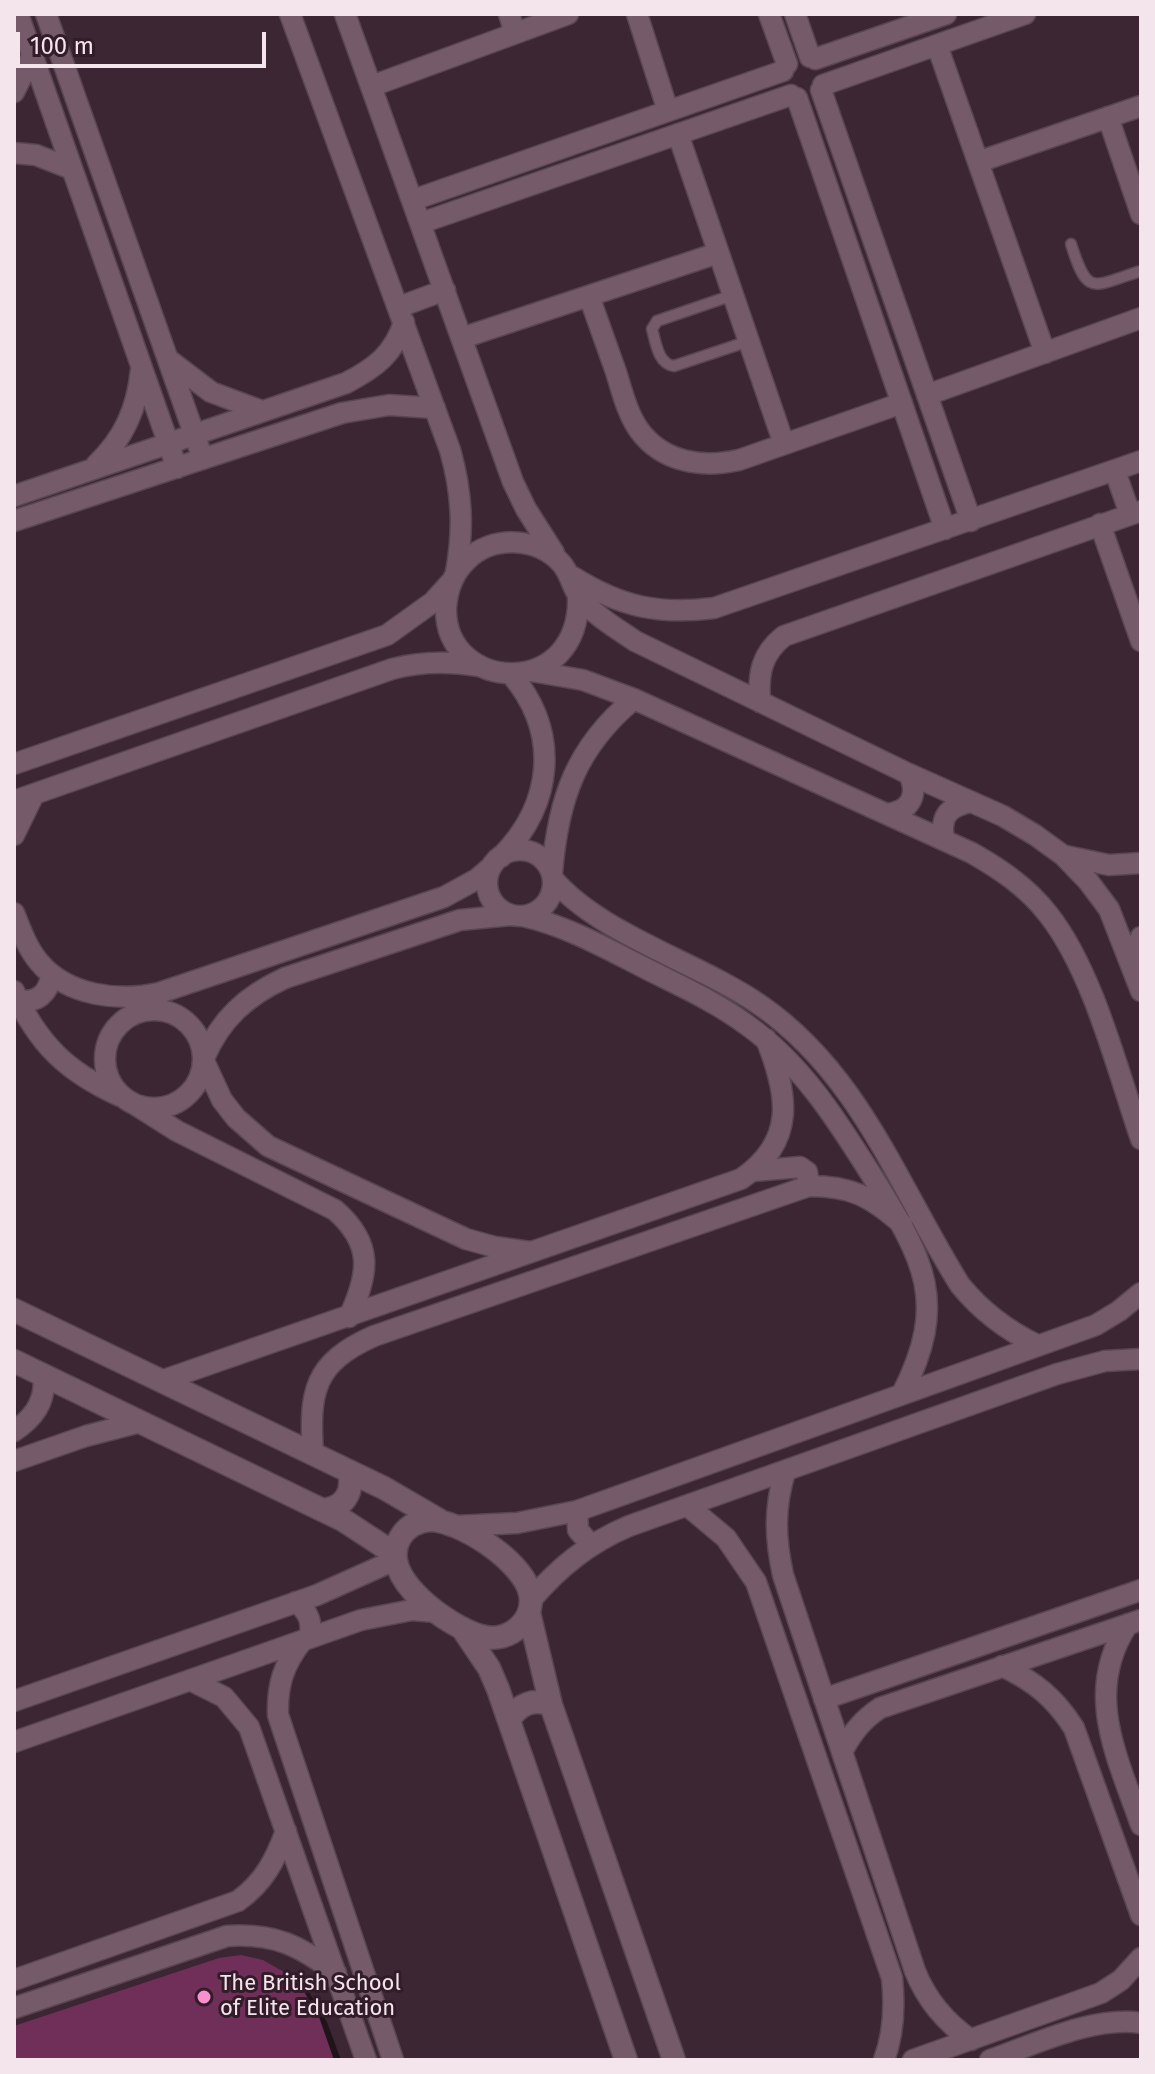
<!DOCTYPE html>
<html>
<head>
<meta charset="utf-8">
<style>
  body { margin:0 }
  #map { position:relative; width:1155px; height:2074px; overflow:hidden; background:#3c2633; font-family:"Fira Sans",sans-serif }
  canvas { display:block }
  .frame { position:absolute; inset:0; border:16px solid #f4e4ec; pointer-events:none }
  .scale { position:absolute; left:16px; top:32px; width:250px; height:36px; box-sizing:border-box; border:4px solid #f4e4ec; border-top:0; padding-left:10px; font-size:24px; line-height:28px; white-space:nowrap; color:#f4e4ec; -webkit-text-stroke:6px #321c29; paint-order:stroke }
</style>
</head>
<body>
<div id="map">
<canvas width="1155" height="2074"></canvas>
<div class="frame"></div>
<div class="scale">100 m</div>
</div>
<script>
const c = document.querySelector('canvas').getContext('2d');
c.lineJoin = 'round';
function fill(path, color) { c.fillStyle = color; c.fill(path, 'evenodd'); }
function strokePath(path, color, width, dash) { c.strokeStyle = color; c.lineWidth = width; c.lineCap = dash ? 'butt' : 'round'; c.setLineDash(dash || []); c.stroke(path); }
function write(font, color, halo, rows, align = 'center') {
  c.font = font + ' "Fira Sans",sans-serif'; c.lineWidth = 6; c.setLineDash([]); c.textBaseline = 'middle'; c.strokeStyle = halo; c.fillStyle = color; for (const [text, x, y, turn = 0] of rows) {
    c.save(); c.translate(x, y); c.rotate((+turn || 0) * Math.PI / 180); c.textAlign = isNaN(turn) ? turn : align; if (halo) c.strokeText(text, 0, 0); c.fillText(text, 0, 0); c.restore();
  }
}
fill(new Path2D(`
  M 291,1977 L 306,1987 L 327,2022 L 341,2060 L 14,2060 L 14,2028 Z`), '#0007');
fill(new Path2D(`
  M 241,1955 L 263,1960 L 296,1979 L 318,2014 L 334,2060 L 14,2060 L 14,2026 L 219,1958 Z`), '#702f58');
const service = new Path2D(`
  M 1071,244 C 1088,298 1092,286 1141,271
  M 733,295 L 657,321 L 652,329 C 656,343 658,364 674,366 L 749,341`);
const minor = new Path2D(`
  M 18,14 L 177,468
  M 46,14 L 203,459
  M 290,14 L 450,450 C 462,492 464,529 456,572
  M 345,14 L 513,482 L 526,509 L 554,553
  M 509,14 L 515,33
  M 637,14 L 668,111
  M 769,14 L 787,64
  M 795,14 L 810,57
  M 937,45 L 1045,353
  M 815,59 L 946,14
  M 823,85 L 1025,14
  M 372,86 L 568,14
  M 821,90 L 971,521
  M 14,92 L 32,56
  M 797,98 L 945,529
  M 1108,117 L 1141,214
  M 678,134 L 784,444
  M 14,153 L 36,155 L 72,169
  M 978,162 L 1141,106
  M 413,200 L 783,71
  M 421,223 L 791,95
  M 589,296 C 598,321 607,347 616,372 C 622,391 627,413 639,430 C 663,463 703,468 739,460 L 902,403
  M 399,307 L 445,290
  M 462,338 L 718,253
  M 169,360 L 211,392 L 262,411
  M 927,395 L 1141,318
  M 96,465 C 124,438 137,409 141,370
  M 1115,471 L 1130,514
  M 14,496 L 346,383 C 375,368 394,354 404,322
  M 14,521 L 342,413 L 389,405 L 435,408
  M 1100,524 L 1141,641
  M 573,577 C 621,607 659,615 714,608 L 1141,461
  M 578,594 C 583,701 445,693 446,609 C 447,590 453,573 467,560 C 492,535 537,537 561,563 C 570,573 571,584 578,595 C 592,614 616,628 635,641 L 909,774 L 1003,816 L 1035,835 L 1064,856 L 1088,881 L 1109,909 L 1141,991
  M 531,671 L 583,680 L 634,699 L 972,853 C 1000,869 1027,887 1048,914 C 1093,971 1117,1069 1141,1139
  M 760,702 C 758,674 761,654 784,636 L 1141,511
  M 14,764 L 387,635 L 433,602 L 452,581
  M 14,801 L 392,669 C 422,661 449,661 478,666
  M 887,814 C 910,811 919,796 909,774
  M 14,835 L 34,794
  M 944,840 C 940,817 947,807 971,802
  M487 883a33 33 0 1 1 66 0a33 33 0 1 1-66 0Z
  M 1066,856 L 1109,865 L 1141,863
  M 501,857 C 554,803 560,732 511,674
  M 552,873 C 558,799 576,747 634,699
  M 553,879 C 601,935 698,962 760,1005 C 860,1074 898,1186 960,1285 C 982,1312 1006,1330 1037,1345
  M 14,913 C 21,930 27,948 39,962 C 67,996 119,1002 159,993 L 444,897 L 477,879 L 491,867
  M 523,916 C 566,926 602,946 641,966 C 676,984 715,1001 747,1025 C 803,1065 838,1122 874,1179 C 924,1260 949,1302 902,1394
  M 1137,970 L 1136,955 L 1141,937
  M 14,991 C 38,1044 67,1072 120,1096
  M 18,1000 C 37,1004 49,993 51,975
  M105 1059a49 49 0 1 1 98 0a49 49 0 1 1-98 0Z
  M 204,1058 C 221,1019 246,996 285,978 L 460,920 L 511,915
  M 204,1061 L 222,1100 L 236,1118 L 268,1146 L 466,1239 L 495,1247 L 530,1252
  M 136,1105 L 177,1131 L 335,1210 C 374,1244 369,1274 349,1317
  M 753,1171 L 800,1167 L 807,1172 L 809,1186
  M 161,1381 L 741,1179 C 797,1141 788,1094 766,1039
  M 14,1431 C 34,1418 47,1400 43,1375
  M 313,1454 C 309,1392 313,1363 374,1336 L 809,1186 C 851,1186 870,1196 902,1224
  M 14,1461 L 86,1436 L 140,1422
  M 785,1472 C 774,1508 775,1538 783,1575 L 915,1971 C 927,2001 945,2022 971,2040
  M 689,1507 L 726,1538 L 756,1582 L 892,1978 C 895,2006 894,2033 884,2060
  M 577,1511 L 578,1530 L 591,1545
  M 455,1526 L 517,1523 L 577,1511 L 1096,1325 L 1119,1311 L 1141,1293
  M 531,1600 C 559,1567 589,1543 629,1526 L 1057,1374 L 1105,1361 L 1141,1359
  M 296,1602 C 309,1612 313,1623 309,1638
  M 1128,1624 C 1083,1692 1117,1756 1141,1825
  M 302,1641 C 283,1665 277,1686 278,1715 L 393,2060
  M 1002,1666 C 1034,1681 1055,1698 1074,1728 L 1141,1915
  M 190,1680 L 224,1697 L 249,1727 L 366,2060
  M 824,1699 L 1141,1590
  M 14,1701 L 317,1595 L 395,1560
  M 14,1742 L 361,1620 L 412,1610 L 436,1612
  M 842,1752 C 852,1733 862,1720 880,1708 L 1141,1620
  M 14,1980 L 238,1901 C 264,1882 275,1861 286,1831
  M 14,2008 L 227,1936 C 274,1933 299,1945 336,1973
  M 913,2060 L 1101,1993 L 1121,1980 L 1141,1958
  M 990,2060 C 1033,2045 1095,2015 1141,2023`);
const tertiary = new Path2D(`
  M 14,1310 L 384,1488 L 439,1520
  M 14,1361 L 343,1520 L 395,1554
  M 322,1510 C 344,1508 354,1493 349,1472
  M 430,1520 C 461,1521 516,1558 528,1587 C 540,1617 510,1645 481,1636 C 449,1627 377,1577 400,1538 C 407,1526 417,1521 430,1520 Z
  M 529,1613 L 551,1705 L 674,2060
  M 462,1628 L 489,1668 L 498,1689 L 626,2060
  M 510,1719 C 519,1704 534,1698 551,1705`);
strokePath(service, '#594651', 13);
strokePath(minor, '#594651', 23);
strokePath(tertiary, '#594651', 25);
strokePath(service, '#755b6a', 10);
strokePath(minor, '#755b6a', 20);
strokePath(tertiary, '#755b6a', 22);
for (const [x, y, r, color] of [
  [204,1997,8,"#f790cd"]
]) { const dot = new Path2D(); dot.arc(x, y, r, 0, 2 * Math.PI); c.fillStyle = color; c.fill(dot); strokePath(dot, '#321c29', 3); }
write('22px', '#f4e4ec', '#321c29', [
  ["The British School",220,1984],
  ["of Elite Education",220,2009]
], 'left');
</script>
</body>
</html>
